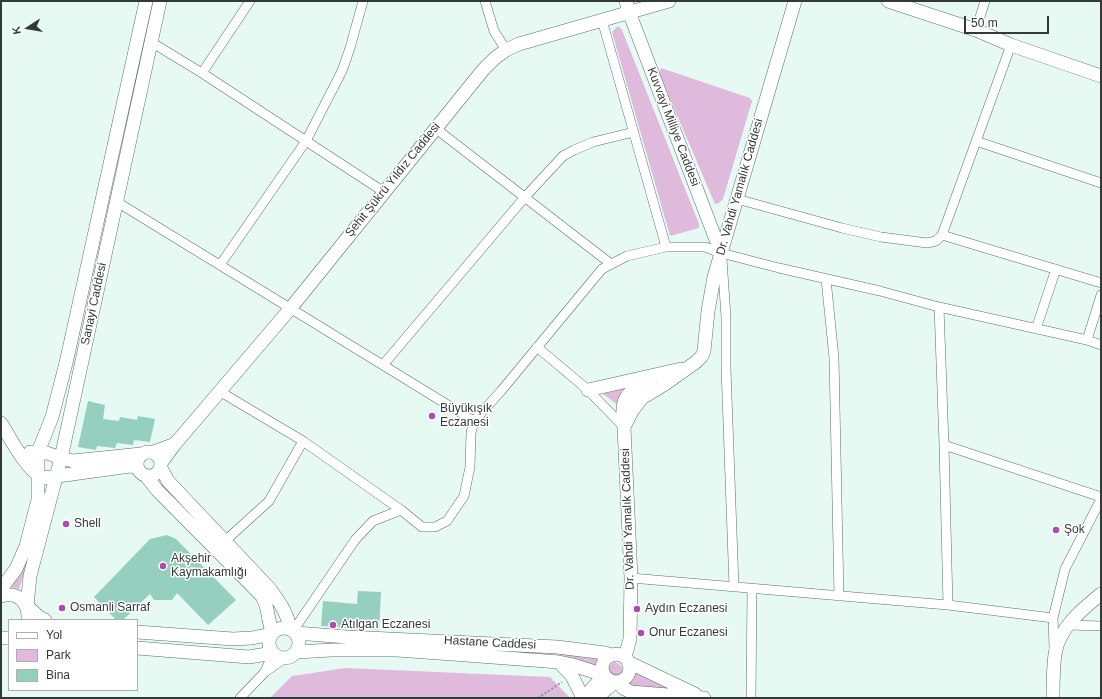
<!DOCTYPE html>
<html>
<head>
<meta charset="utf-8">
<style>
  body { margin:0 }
  #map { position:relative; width:1102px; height:699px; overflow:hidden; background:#e6f9f3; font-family:Arial,sans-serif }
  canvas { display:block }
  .frame { position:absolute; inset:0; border:2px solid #323937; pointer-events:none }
  .legend { position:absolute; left:8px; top:619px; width:130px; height:72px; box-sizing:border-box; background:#fff; border:1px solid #adb0af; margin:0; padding:5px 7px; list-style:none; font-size:12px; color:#323937 }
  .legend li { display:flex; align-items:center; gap:8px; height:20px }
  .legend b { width:20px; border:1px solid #adb0af }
  .north { position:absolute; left:8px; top:8px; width:40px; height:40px; -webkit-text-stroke:3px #fff; paint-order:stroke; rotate:258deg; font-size:11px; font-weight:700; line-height:16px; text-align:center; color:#323937 }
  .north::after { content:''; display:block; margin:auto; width:14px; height:18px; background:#323937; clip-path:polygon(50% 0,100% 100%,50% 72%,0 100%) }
  .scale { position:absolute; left:964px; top:16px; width:85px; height:18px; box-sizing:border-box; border:2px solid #323937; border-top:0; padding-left:5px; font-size:12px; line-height:14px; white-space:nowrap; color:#323937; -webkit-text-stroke:3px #fff; paint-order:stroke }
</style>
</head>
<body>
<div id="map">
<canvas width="1102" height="699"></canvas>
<div class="frame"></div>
<ul class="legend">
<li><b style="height:5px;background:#fff"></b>Yol</li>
<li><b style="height:11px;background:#dfbadc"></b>Park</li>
<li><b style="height:11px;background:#95cfbe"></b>Bina</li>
</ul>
<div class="north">K</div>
<div class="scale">50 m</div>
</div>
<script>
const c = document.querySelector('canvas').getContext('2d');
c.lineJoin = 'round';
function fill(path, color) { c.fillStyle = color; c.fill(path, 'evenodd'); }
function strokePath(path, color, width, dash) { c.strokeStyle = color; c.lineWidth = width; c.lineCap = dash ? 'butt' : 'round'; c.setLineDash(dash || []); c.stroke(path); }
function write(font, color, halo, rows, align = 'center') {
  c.font = font + ' Arial,sans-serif'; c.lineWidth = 3; c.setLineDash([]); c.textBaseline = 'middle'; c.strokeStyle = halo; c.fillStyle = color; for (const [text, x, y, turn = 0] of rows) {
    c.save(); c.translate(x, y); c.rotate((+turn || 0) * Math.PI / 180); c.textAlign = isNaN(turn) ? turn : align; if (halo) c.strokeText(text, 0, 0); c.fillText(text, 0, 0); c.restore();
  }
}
fill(new Path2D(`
  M 618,26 L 622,30 L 699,224 L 699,228 L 670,236 L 612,32 Z
  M 661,68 L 750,98 L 752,101 L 723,199 L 719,203 L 715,204 L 659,73 Z
  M 630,387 C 621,392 618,395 618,405 L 603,394 Z
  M 44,491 L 51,492 L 19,589 L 10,587 Z
  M 554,653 L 603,656 L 596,667 L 576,659 Z
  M 614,662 L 618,663 L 622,667 L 622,672 L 619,676 L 610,676 L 608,667 Z
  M 346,668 L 550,677 L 570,698 L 270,698 L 292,676 Z
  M 635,669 L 686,693 L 629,685 Z`), '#dfbadc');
fill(new Path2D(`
  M 88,401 L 105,405 L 103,419 L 119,421 L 120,417 L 137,420 L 138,416 L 155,419 L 150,442 L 134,440 L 133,445 L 117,443 L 115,448 L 97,446 L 96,450 L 78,447 Z
  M 167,535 L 176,539 L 236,600 L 208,625 L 177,593 L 172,600 L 154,600 L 150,594 L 123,620 L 116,620 L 94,597 L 150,539 Z
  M 358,591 L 381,592 L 379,630 L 321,626 L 323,601 L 357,604 Z`), '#95cfbe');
const street = new Path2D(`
  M 485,1 L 494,31 L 506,50
  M 602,20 L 666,247
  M 976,30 L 985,1
  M 151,42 L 202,73 L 384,192
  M 202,73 L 250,1
  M 435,128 L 611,264
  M 976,141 L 1101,183
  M 737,199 L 842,228 L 881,237 L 927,243 L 936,241 L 942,235 L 1011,45
  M 117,202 L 474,421
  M 942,235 L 1101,283
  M 722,259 L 726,317 L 726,369 L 734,587
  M 220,265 L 306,141 L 342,71 L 350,48 L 363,1
  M 826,279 L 834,358 L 839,596
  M 939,307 L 944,445 L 948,605
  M 1036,329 L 1056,269
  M 1087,340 L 1101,295
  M 537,347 L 588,390 L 624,427
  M 383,365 L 525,197 L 563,156 L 574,150 L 593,142 L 634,132
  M 219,391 L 303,441 L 401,510
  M 944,445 L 1101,497
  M 225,541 L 269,501 L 303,441
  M 631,578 L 948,605 L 1053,618
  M 1068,625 L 1101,626
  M 293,631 L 355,540 L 373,521 L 401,510 L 422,527 L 435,527 L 447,521 L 464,496 L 470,467 L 471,433 L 474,421 L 501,391 L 602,269 L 627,256 L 666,247 L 705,247 L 721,253 L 779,268 L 880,291 L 939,307 L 1087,340 L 1101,345
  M 1054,648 L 1053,618 L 1065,569 L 1101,499
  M 273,653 L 265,672 L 285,658
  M 240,698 L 265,672
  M 751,698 L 752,589`);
const secondary = new Path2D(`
  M 626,1 L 629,12 L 721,253
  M 888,1 L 976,30 L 1011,45 L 1101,76
  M 653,376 C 628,394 619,394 624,427 L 632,411 L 642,398 L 665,384 L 696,362 L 702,356 L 704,351 L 708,311 L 714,277 L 795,1
  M 588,390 L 681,369
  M 1,423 C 10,438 27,471 43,478 L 130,466 L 137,467
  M 624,427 L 631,578 L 630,639 L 625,657
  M 175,444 L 290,309 L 483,70 L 495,58 L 506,50 L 519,44 L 669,1
  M137 464a12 12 0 1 1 24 0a12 12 0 1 1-24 0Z
  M 30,452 L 47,453 L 61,458 L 73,461 L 141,454
  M 153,452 L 175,444 L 161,463
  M 161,468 L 168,481 L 270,589 C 279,602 288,613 290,629
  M 1,589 L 16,569 L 26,546 L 38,500 L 38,452 L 52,417 L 66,363 L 146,1
  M 1,596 C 19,591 29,603 28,620
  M 45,620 L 39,617 L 27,606 L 30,576 L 61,458 L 160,1
  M269 643a15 15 0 1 1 30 0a15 15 0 1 1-30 0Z
  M 137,632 L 233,639 L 252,638 L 272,634 L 266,605 L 262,596 L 157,490 L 146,476
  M 296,633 L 347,637 L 557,647 L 605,653 L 611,655
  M 1,638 L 9,638
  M 137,648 L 249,657 L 273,653
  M 297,652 L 331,650 L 397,650 L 466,655 L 559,662 L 573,665 L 604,675 L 584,698
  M 559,662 L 572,676 L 583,698
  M 628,662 L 695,694
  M 618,682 C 638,676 630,650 612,655 C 596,660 601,682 618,682 L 623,688 L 631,692 L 704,698
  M 596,698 L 615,682
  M 1053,698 C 1053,684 1053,669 1055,654 C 1059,628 1081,610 1101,594`);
strokePath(street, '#5d6e69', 10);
strokePath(secondary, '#5d6e69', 14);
strokePath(new Path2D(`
  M 538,698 L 562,682`), '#8b9894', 2, [2, 2]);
strokePath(street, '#fff', 9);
strokePath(secondary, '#fff', 13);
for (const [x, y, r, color] of [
  [432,416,4,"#b14aae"],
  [66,524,4,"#b14aae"],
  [1056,530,4,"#b14aae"],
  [163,566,4,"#b14aae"],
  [62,608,4,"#b14aae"],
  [637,609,4,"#b14aae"],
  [333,625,4,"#b14aae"],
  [641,633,4,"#b14aae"]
]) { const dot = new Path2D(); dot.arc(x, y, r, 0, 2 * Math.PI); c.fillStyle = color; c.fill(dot); strokePath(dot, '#fff', 1.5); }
write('12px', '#323937', '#fff', [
  ["Kuvvayi Milliye Caddesi",673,127,69],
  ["Şehit Şükrü Yıldız Caddesi",393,180,-51],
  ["Dr. Vahdi Yamalık Caddesi",740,187,-74],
  ["Sanayi Caddesi",94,304,-78],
  ["Dr. Vahdi Yamalık Caddesi",628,519,-92],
  ["Hastane Caddesi",490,643,3]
]);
write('12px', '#323937', '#fff', [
  ["Büyükışık",440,409],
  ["Eczanesi",440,423],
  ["Shell",74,524],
  ["Şok",1064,530],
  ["Akşehir",171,559],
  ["Kaymakamlığı",171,573],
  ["Osmanli Sarraf",70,608],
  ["Aydın Eczanesi",645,609],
  ["Atılgan Eczanesi",341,625],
  ["Onur Eczanesi",649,633]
], 'left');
</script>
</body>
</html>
